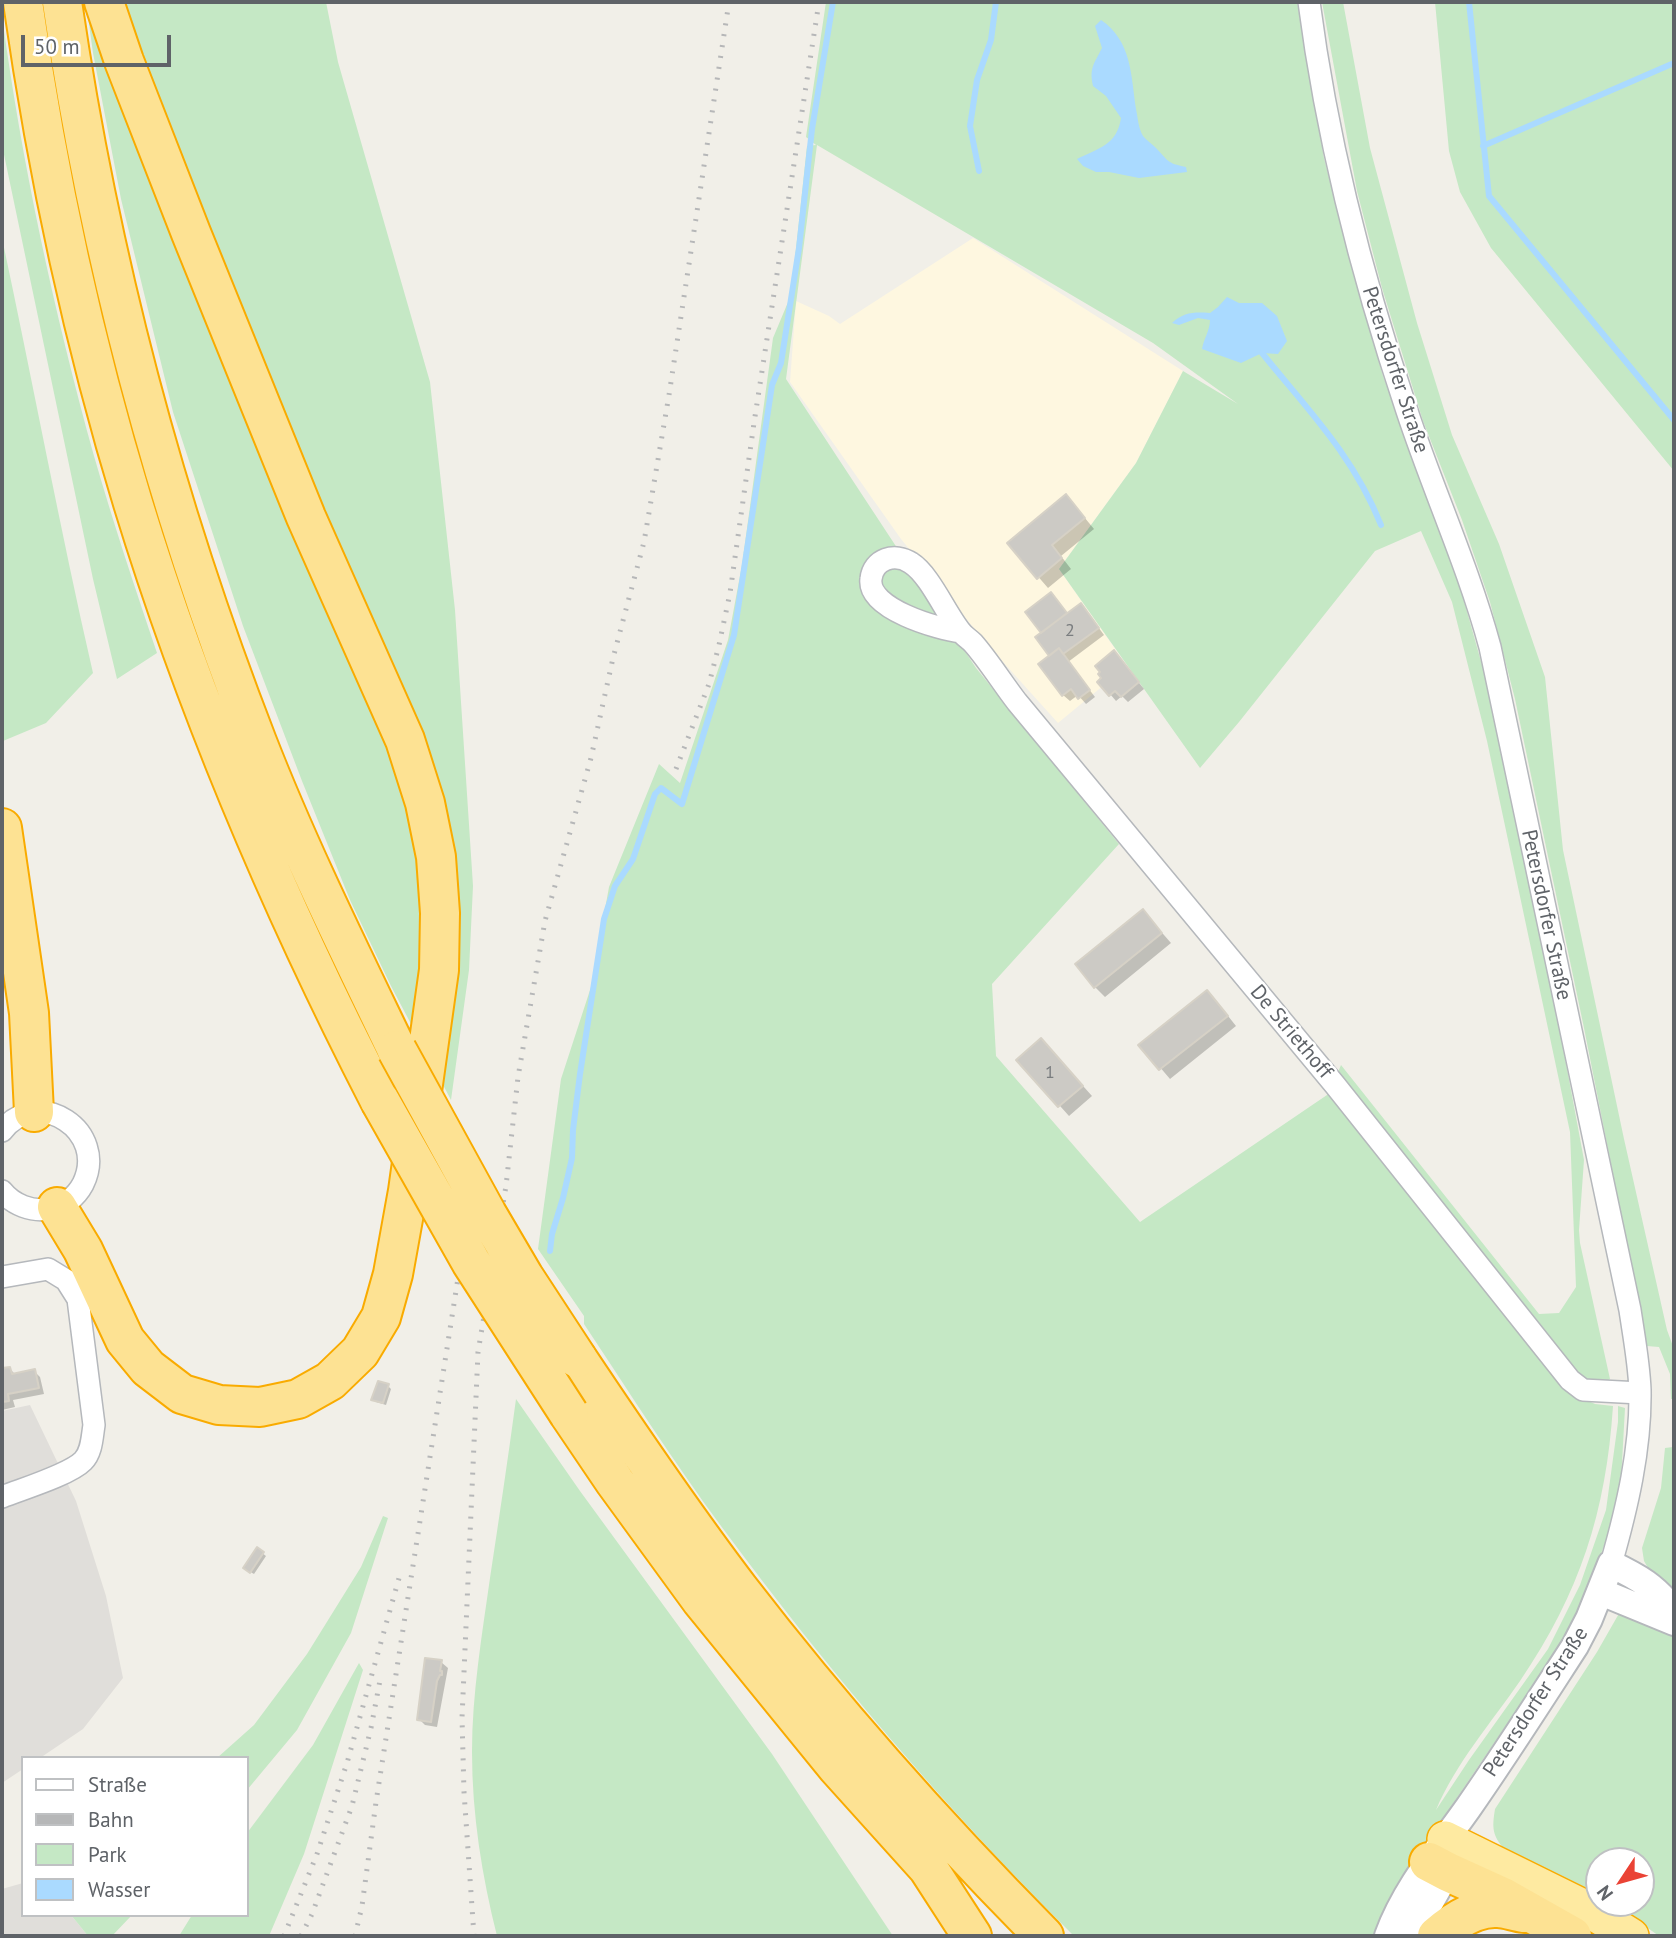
<!DOCTYPE html>
<html>
<head>
<meta charset="utf-8">
<style>
  body { margin:0 }
  #map { position:relative; width:1676px; height:1938px; overflow:hidden; background:#f1efe8; font-family:"PT Sans",sans-serif }
  canvas { display:block }
  .frame { position:absolute; inset:0; border:4px solid #5f6368; pointer-events:none }
  .legend { position:absolute; left:21px; top:1756px; width:228px; height:161px; box-sizing:border-box; background:#fff; border:2px solid #bfc1c3; margin:0; padding:9px 12px; list-style:none; font-size:21px; color:#5f6368 }
  .legend li { display:flex; align-items:center; gap:14px; height:35px }
  .legend b { width:35px; border:2px solid #bfc1c3 }
  .north { position:absolute; left:1585px; top:1847px; width:70px; height:70px; box-sizing:border-box; background:#fff; border:2px solid #bfc1c3; border-radius:50%; rotate:234deg; font-size:19px; font-weight:700; line-height:28px; text-align:center; color:#5f6368 }
  .north::after { content:''; display:block; margin:auto; width:24px; height:32px; background:#ea4335; clip-path:polygon(50% 0,100% 100%,50% 72%,0 100%) }
  .scale { position:absolute; left:21px; top:35px; width:150px; height:32px; box-sizing:border-box; border:4px solid #5f6368; border-top:0; padding-left:9px; font-size:21px; line-height:24px; white-space:nowrap; color:#5f6368; -webkit-text-stroke:5px #fff; paint-order:stroke }
</style>
</head>
<body>
<div id="map">
<canvas width="1676" height="1938"></canvas>
<div class="frame"></div>
<ul class="legend">
<li><b style="height:9px;background:#fff"></b>Straße</li>
<li><b style="height:9px;background:#b6b7b8"></b>Bahn</li>
<li><b style="height:19px;background:#c5e8c5"></b>Park</li>
<li><b style="height:19px;background:#aadaff"></b>Wasser</li>
</ul>
<div class="north">N</div>
<div class="scale">50 m</div>
</div>
<script>
const c = document.querySelector('canvas').getContext('2d');
c.lineJoin = 'round';
function fill(path, color) { c.fillStyle = color; c.fill(path, 'evenodd'); }
function strokePath(path, color, width, dash) { c.strokeStyle = color; c.lineWidth = width; c.lineCap = dash ? 'butt' : 'round'; c.setLineDash(dash || []); c.stroke(path); }
function write(font, color, halo, rows, align = 'center') {
  c.font = font + ' "PT Sans",sans-serif'; c.lineWidth = 5; c.setLineDash([]); c.textBaseline = 'middle'; c.strokeStyle = halo; c.fillStyle = color; for (const [text, x, y, turn = 0] of rows) {
    c.save(); c.translate(x, y); c.rotate((+turn || 0) * Math.PI / 180); c.textAlign = isNaN(turn) ? turn : align; if (halo) c.strokeText(text, 0, 0); c.fillText(text, 0, 0); c.restore();
  }
}
fill(new Path2D(`
  M 973,238 L 1183,371 L 1136,463 L 1059,569 L 1127,666 L 1058,723 L 985,642 L 901,539 L 790,382 L 796,301 L 829,316 L 840,324 Z`), '#fef7e0');
fill(new Path2D(`
  M 30,1405 L 76,1501 L 106,1596 L 123,1678 L 83,1729 L 40,1758 L 23,1758 L 23,1769 L 2,1783 L 2,1411 Z
  M 23,1883 L 23,1915 L 71,1915 L 88,1936 L 2,1936 L 2,1889 Z`), '#e0deda');
fill(new Path2D(`
  M 86,2 L 326,2 L 338,62 L 430,382 L 455,610 L 473,886 L 469,970 L 451,1100 L 391,986 L 350,900 L 302,781 L 243,626 L 173,412 L 121,199 L 93,53 Z
  M 826,2 L 1297,2 L 1324,158 L 1353,273 L 1383,376 L 1456,572 L 1487,683 L 1555,1004 L 1584,1160 L 1579,1230 L 1580,1243 L 1610,1379 C 1598,1388 1584,1378 1573,1371 L 1336,1077 L 1341,1065 L 1539,1314 L 1559,1313 L 1576,1287 L 1570,1132 L 1487,741 L 1452,602 L 1421,531 L 1375,551 L 1239,722 L 1200,768 L 1059,569 L 1136,463 L 1183,371 L 1238,404 L 1153,343 L 817,145 L 786,379 L 976,668 L 1119,844 L 992,984 L 996,1056 L 1140,1222 L 1327,1095 L 1332,1090 L 1578,1396 L 1595,1404 L 1613,1406 C 1606,1512 1580,1593 1520,1681 C 1491,1723 1456,1763 1436,1810 L 1469,1760 L 1548,1649 L 1580,1585 L 1606,1510 L 1618,1422 L 1618,1406 L 1625,1408 L 1621,1481 L 1609,1532 L 1589,1587 L 1568,1634 L 1444,1817 L 1406,1878 L 1378,1936 L 1074,1936 C 946,1809 828,1671 721,1526 C 673,1461 629,1392 584,1324 L 584,1316 L 538,1249 L 561,1079 L 591,987 L 609,887 L 659,764 L 680,783 L 728,640 L 742,565 L 773,338 L 791,295 L 807,146 L 816,145 L 806,137 Z
  M 1322,2 L 1343,2 L 1370,148 L 1417,323 L 1452,435 L 1499,544 L 1545,677 L 1563,850 L 1624,1139 L 1667,1330 L 1674,1349 L 1674,1399 L 1671,1399 L 1670,1374 L 1659,1347 L 1647,1346 L 1584,1028 L 1515,699 L 1490,602 L 1462,520 L 1423,421 L 1382,288 L 1357,191 Z
  M 1435,2 L 1674,2 L 1674,471 L 1491,248 L 1460,192 L 1449,151 Z
  M 2,16 C 22,164 54,312 94,456 C 113,522 135,588 157,653 L 117,679 L 93,579 L 2,145 Z
  M 2,238 C 33,383 60,529 93,673 L 46,723 L 3,741 Z
  M 516,1399 L 580,1491 L 772,1754 L 893,1936 L 497,1936 C 482,1876 472,1815 472,1752 C 472,1694 482,1635 490,1578 C 499,1518 508,1459 516,1399 Z
  M 1672,1417 L 1674,1417 L 1674,1598 L 1651,1573 L 1644,1561 L 1642,1548 L 1661,1488 L 1665,1448 L 1673,1447 Z
  M 383,1516 L 388,1518 L 351,1633 L 297,1730 L 247,1790 L 247,1758 L 217,1758 L 254,1725 L 307,1654 L 361,1567 Z
  M 1625,1603 L 1674,1622 L 1674,1936 L 1659,1936 L 1624,1911 L 1609,1903 L 1641,1903 L 1641,1861 L 1599,1861 L 1599,1898 L 1505,1850 C 1492,1835 1492,1828 1495,1809 L 1597,1652 Z
  M 359,1663 L 363,1670 L 304,1854 L 269,1936 L 179,1936 L 192,1915 L 247,1915 L 247,1833 L 313,1745 Z
  M 71,1915 L 132,1915 L 112,1936 L 88,1936 Z`), '#c5e8c5');
fill(new Path2D(`
  M 1101,20 C 1132,41 1131,76 1136,109 C 1138,118 1138,127 1143,136 C 1146,140 1151,143 1155,147 C 1169,161 1166,163 1186,167 L 1187,172 L 1139,178 L 1109,172 L 1096,172 L 1083,166 L 1077,159 C 1099,148 1117,145 1121,118 L 1106,96 L 1093,86 C 1089,68 1094,64 1102,48 L 1095,26 Z
  M 1227,297 L 1239,303 L 1262,303 L 1277,316 L 1287,341 L 1278,354 L 1262,353 L 1241,363 L 1202,349 C 1204,338 1210,330 1210,320 L 1198,318 L 1179,325 L 1172,323 C 1184,312 1194,312 1210,313 L 1218,307 Z`), '#aadaff');
fill(new Path2D(`
  M 1075,506 L 1094,529 L 1061,556 L 1071,569 L 1048,588 L 1009,543 Z
  M 1057,601 L 1068,615 L 1087,612 L 1104,635 L 1068,662 L 1095,697 L 1086,704 L 1078,695 L 1070,701 L 1063,695 L 1043,633 Z
  M 1120,659 L 1144,689 L 1128,702 L 1122,696 L 1116,701 L 1110,694 Z
  M 1143,911 L 1171,943 L 1105,997 L 1095,987 Z
  M 1217,1002 L 1236,1026 L 1170,1079 L 1141,1045 Z
  M 1051,1050 L 1092,1096 L 1069,1116 L 1019,1060 Z
  M 10,1369 L 16,1375 L 34,1371 L 40,1377 L 44,1394 L 13,1400 L 15,1407 L 2,1410 L 2,1370 Z
  M 388,1386 L 391,1389 L 386,1405 L 376,1402 L 373,1399 Z
  M 257,1549 L 266,1556 L 254,1574 L 247,1570 Z
  M 441,1662 L 448,1668 L 437,1727 L 425,1725 L 419,1719 Z`), '#0003');
strokePath(new Path2D(`
  M 1469,2 L 1489,196 L 1674,420
  M 1483,146 L 1674,63
  M 979,171 L 970,126 L 977,80 L 991,40 L 996,2
  M 1262,353 C 1308,410 1353,455 1381,525
  M 550,1251 L 552,1234 L 563,1198 L 572,1158 L 573,1130 L 580,1074 L 604,919 L 615,886 L 633,859 L 655,794 L 661,788 L 682,804 L 734,635 L 772,385 L 781,363 L 799,248 L 812,129 L 833,2`), '#aadaff', 6);
const building = new Path2D(`
  M 1066,494 L 1085,518 L 1052,545 L 1062,558 L 1037,579 L 1007,543 Z
  M 1051,592 L 1067,613 L 1041,633 L 1025,612 Z
  M 1081,603 L 1099,628 L 1063,654 L 1059,648 L 1049,656 L 1035,637 Z
  M 1059,648 L 1090,690 L 1078,699 L 1071,689 L 1062,696 L 1038,664 Z
  M 1114,650 L 1139,682 L 1121,697 L 1115,691 L 1109,696 L 1097,682 L 1101,678 L 1098,674 L 1100,672 L 1095,666 Z
  M 1143,909 L 1162,933 L 1094,988 L 1075,964 Z
  M 1207,990 L 1228,1016 L 1159,1070 L 1138,1045 Z
  M 1041,1038 L 1083,1086 L 1058,1107 L 1016,1060 Z
  M 10,1367 L 12,1374 L 35,1369 L 39,1388 L 8,1394 L 9,1401 L 2,1402 L 2,1368 Z
  M 378,1381 L 389,1384 L 383,1403 L 371,1400 Z
  M 257,1547 L 264,1552 L 250,1573 L 243,1568 Z
  M 425,1658 L 442,1660 L 440,1671 L 442,1671 L 442,1675 L 440,1675 L 437,1681 L 431,1722 L 417,1720 Z`);
fill(building, '#cccac5');
strokePath(building, '#d6d1c6', 2);
const minor = new Path2D(`
  M 1309,2 C 1327,141 1362,277 1407,411 C 1433,490 1468,566 1490,647 L 1630,1310 C 1634,1337 1639,1363 1640,1390 C 1641,1449 1627,1508 1611,1564
  M 961,632 C 938,629 867,609 871,579 C 873,559 895,552 911,563 C 930,575 946,614 961,632 C 964,636 969,639 973,643 C 988,660 1003,684 1017,702 L 1335,1085 L 1570,1380 L 1583,1390 L 1640,1393
  M 2,1131 C 38,1085 109,1131 83,1184 C 76,1197 64,1206 49,1209 C 32,1212 13,1205 2,1191
  M 2,1277 L 48,1269 L 66,1280 L 78,1299 L 94,1425 C 92,1437 92,1452 83,1461 C 69,1475 22,1489 2,1497`);
const tertiary = new Path2D(`
  M 1601,1592 L 1674,1622
  M 1388,1936 C 1405,1889 1439,1849 1468,1808 C 1505,1755 1540,1700 1575,1646 L 1589,1619 L 1611,1564 C 1640,1578 1654,1586 1674,1611
  M 1415,1936 L 1429,1904 L 1455,1858`);
const trunk = new Path2D(`
  M 1445,1839 L 1591,1911 L 1631,1936`);
const motorway = new Path2D(`
  M 23,2 C 47,171 83,339 133,503 C 196,709 281,909 380,1101
  M 62,2 C 99,255 164,503 257,742 C 298,847 348,948 397,1050
  M 2,828 L 29,1013 L 34,1112
  M 57,1207 L 83,1250 L 125,1340 L 148,1368 L 182,1394 L 219,1405 L 260,1407 L 298,1399 L 330,1381 L 360,1352 L 381,1317 L 393,1274 L 408,1191 L 439,970 L 440,913 L 436,857 L 425,803 L 405,740 L 306,517 L 191,233 L 124,61 L 104,2
  M 577,1358 C 629,1436 682,1514 739,1589 C 833,1711 936,1827 1044,1936
  M 569,1414 L 615,1482 L 701,1600 L 837,1767 L 928,1868 L 972,1936
  M 1429,1862 L 1448,1872 L 1503,1897 L 1572,1936
  M 1437,1936 C 1453,1922 1474,1907 1497,1908 C 1506,1908 1515,1912 1524,1913`);
strokePath(minor, '#b5b8bc', 24);
strokePath(tertiary, '#b5b8bc', 30);
strokePath(trunk, '#f9ab00', 38);
strokePath(motorway, '#f9ab00', 42);
strokePath(minor, '#fff', 21);
strokePath(tertiary, '#fff', 26);
strokePath(trunk, '#feeaa1', 35);
strokePath(motorway, '#fde293', 38);
strokePath(new Path2D(`
  M 676,769 L 709,684 L 719,645 L 730,593 L 754,423 L 819,2
  M 284,1936 L 317,1854 L 347,1763 L 401,1571
  M 301,1936 L 312,1914 L 352,1806 L 371,1728 L 381,1675
  M 355,1936 L 362,1906 L 376,1802 L 471,1195
  M 474,1936 L 464,1792 L 462,1718 L 478,1352 L 506,1186 L 518,1077 L 545,921 L 591,758 L 613,658 L 644,542 L 669,395 L 729,2`), '#b6b7b8', 5, [2, 9]);
const motorwayBridge = new Path2D(`
  M 397,1050 L 487,1214 L 524,1277 L 577,1358
  M 380,1101 L 471,1262 L 569,1414`);
strokePath(motorwayBridge, '#f9ab00', 42, []);
strokePath(motorwayBridge, '#fde293', 38);
write('18px', '#7a7d7f', null, [
  ["2",1070,631],
  ["1",1050,1073]
]);
write('21px', '#5f6368', '#fff', [
  ["Petersdorfer Straße",1395,370,72],
  ["Petersdorfer Straße",1546,915,78],
  ["De Striethoff",1291,1032,50],
  ["Petersdorfer Straße",1536,1702,-57]
]);
</script>
</body>
</html>
